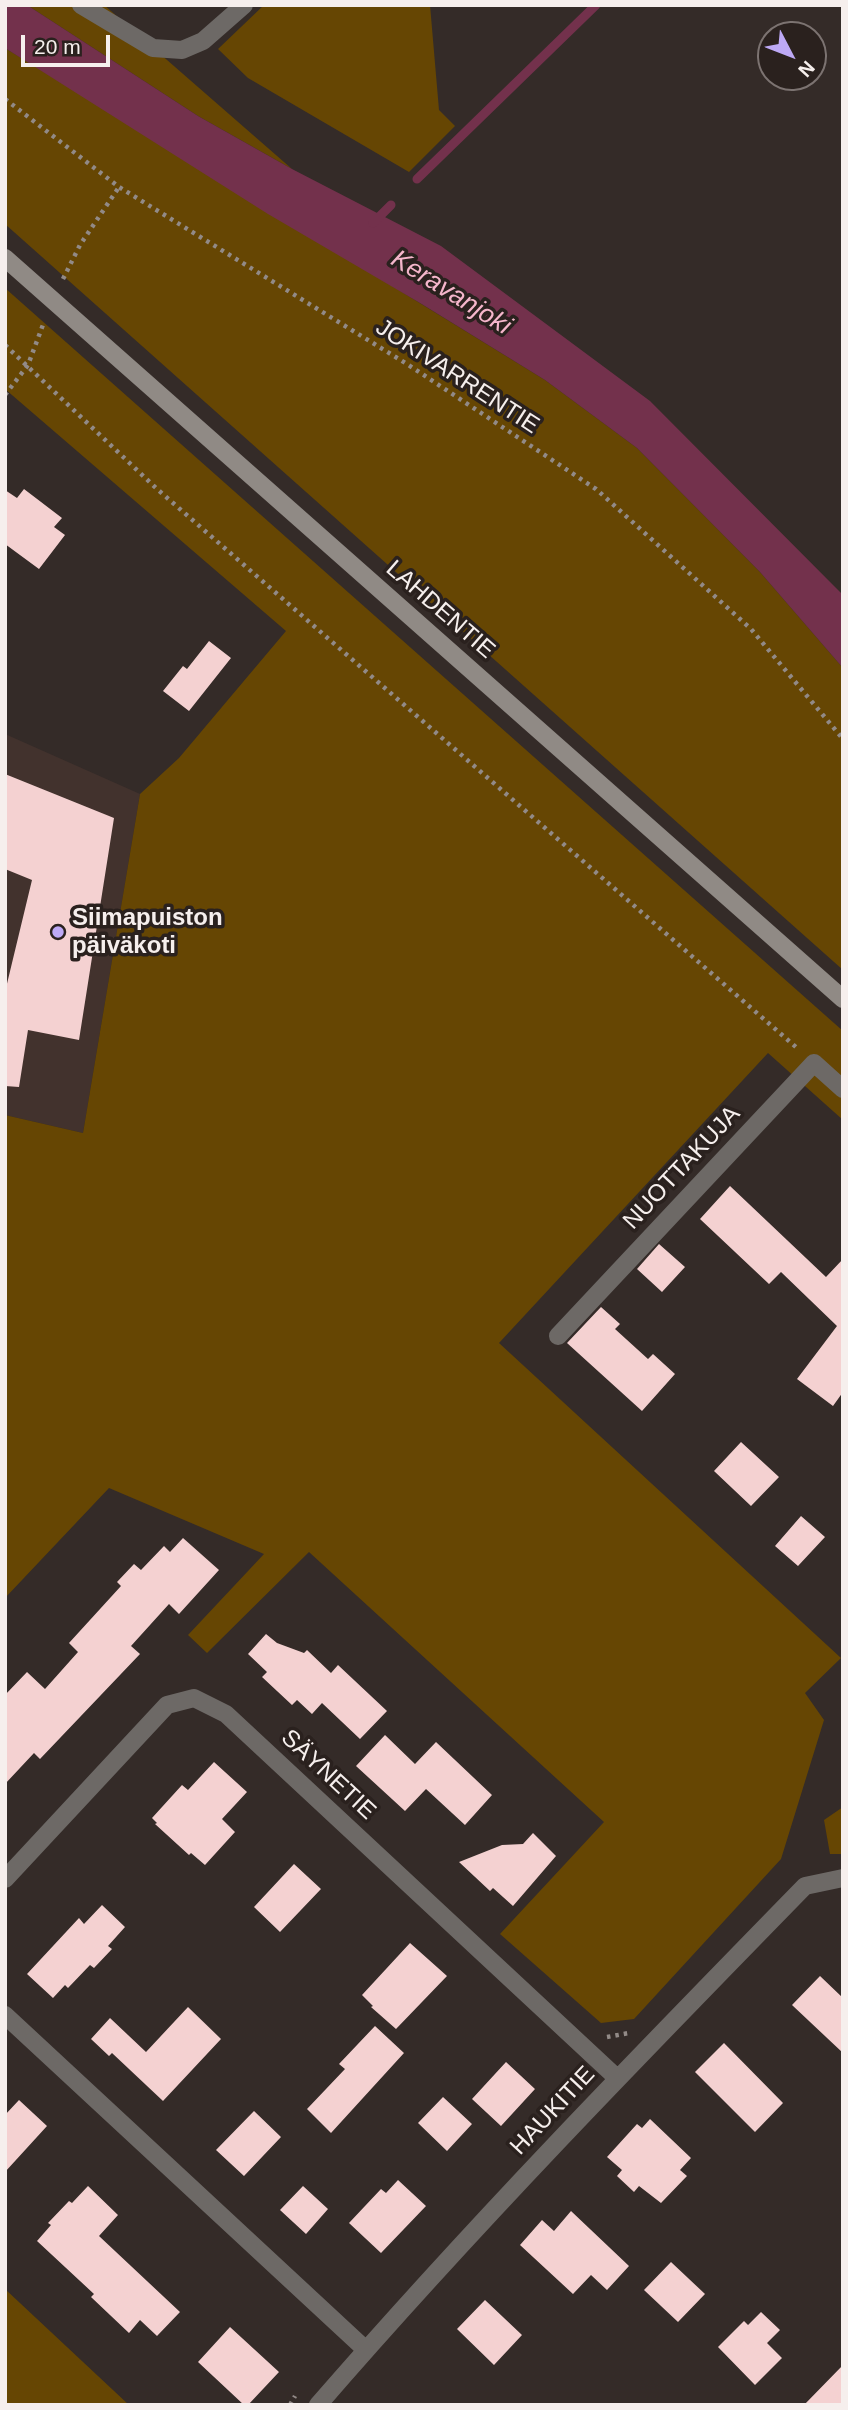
<!DOCTYPE html>
<html>
<head>
<meta charset="utf-8">
<style>
  body { margin:0 }
  #map { position:relative; width:848px; height:2410px; overflow:hidden; background:#342b28; font-family:Helvetica,sans-serif }
  canvas { display:block }
  .frame { position:absolute; inset:0; border:7px solid #f6efed; pointer-events:none }
  .north { position:absolute; left:757px; top:21px; width:70px; height:70px; box-sizing:border-box; background:#2a211e; border:2px solid #7c7371; border-radius:50%; rotate:132deg; font-size:19px; font-weight:700; line-height:28px; text-align:center; color:#f6efed }
  .north::after { content:''; display:block; margin:auto; width:24px; height:32px; background:#bda9f5; clip-path:polygon(50% 0,100% 100%,50% 72%,0 100%) }
  .scale { position:absolute; left:21px; top:35px; width:89px; height:32px; box-sizing:border-box; border:4px solid #f6efed; border-top:0; padding-left:9px; font-size:21px; line-height:24px; white-space:nowrap; color:#f6efed; -webkit-text-stroke:5px #2a211e; paint-order:stroke }
</style>
</head>
<body>
<div id="map">
<canvas width="848" height="2410"></canvas>
<div class="frame"></div>
<div class="north">N</div>
<div class="scale">20 m</div>
</div>
<script>
const c = document.querySelector('canvas').getContext('2d');
c.lineJoin = 'round';
function fill(path, color) { c.fillStyle = color; c.fill(path, 'evenodd'); }
function strokePath(path, color, width, dash) { c.strokeStyle = color; c.lineWidth = width; c.lineCap = dash ? 'butt' : 'round'; c.setLineDash(dash || []); c.stroke(path); }
function write(font, color, halo, rows, align = 'center') {
  c.font = font + ' Helvetica,sans-serif'; c.lineWidth = 7; c.setLineDash([]); c.textBaseline = 'middle'; c.strokeStyle = halo; c.fillStyle = color; for (const [text, x, y, turn = 0] of rows) {
    c.save(); c.translate(x, y); c.rotate((+turn || 0) * Math.PI / 180); c.textAlign = isNaN(turn) ? turn : align; if (halo) c.strokeText(text, 0, 0); c.fillText(text, 0, 0); c.restore();
  }
}
fill(new Path2D(`
  M 5,734 L 140,794 L 83,1133 L 5,1115 Z`), '#42322d');
fill(new Path2D(`
  M 27,5 L 104,5 L 292,169 L 198,116 Z
  M 264,5 L 430,5 L 439,110 L 455,126 L 409,172 L 248,78 L 218,49 Z
  M 5,48 L 545,380 L 637,448 L 760,572 L 843,668 L 843,970 L 5,224 Z
  M 5,288 L 843,1031 L 843,1120 L 768,1053 L 499,1343 L 841,1658 L 805,1693 L 824,1720 L 781,1859 L 634,2019 L 601,2023 L 500,1934 L 604,1822 L 309,1552 L 207,1653 L 188,1635 L 264,1554 L 109,1488 L 5,1598 L 5,1115 L 83,1133 L 140,794 L 179,758 L 286,631 L 5,389 Z
  M 843,1807 L 843,1854 L 830,1854 L 824,1820 Z
  M 5,2289 L 129,2405 L 5,2405 Z`), '#664603');
fill(new Path2D(`
  M 5,5 L 27,5 L 198,116 L 292,169 L 441,246 L 650,401 L 843,595 L 843,668 L 760,572 L 637,448 L 545,380 L 420,303 L 268,214 L 5,48 Z`), '#73314c');
strokePath(new Path2D(`
  M 417,179 L 596,5
  M 373,223 L 391,205`), '#73314c', 9);
fill(new Path2D(`
  M 24,489 L 62,518 L 54,527 L 65,535 L 39,569 L 5,544 L 5,490 L 17,498 Z
  M 209,641 L 231,658 L 189,711 L 163,691 L 183,666 L 187,669 Z
  M 5,774 L 114,818 L 79,1040 L 28,1030 L 19,1087 L 5,1086 L 5,992 L 32,880 L 5,869 Z
  M 730,1186 L 826,1277 L 843,1259 L 843,1392 L 833,1406 L 797,1379 L 837,1326 L 781,1272 L 769,1284 L 700,1219 Z
  M 659,1244 L 685,1267 L 662,1292 L 637,1269 Z
  M 601,1307 L 620,1324 L 615,1329 L 648,1359 L 653,1354 L 675,1374 L 642,1411 L 567,1343 Z
  M 741,1442 L 779,1477 L 751,1506 L 714,1471 Z
  M 801,1516 L 825,1537 L 798,1566 L 775,1546 Z
  M 183,1538 L 219,1570 L 179,1614 L 169,1604 L 131,1646 L 140,1654 L 40,1759 L 34,1753 L 5,1784 L 5,1695 L 27,1672 L 45,1689 L 78,1652 L 69,1643 L 121,1586 L 117,1582 L 134,1564 L 141,1570 L 164,1546 L 170,1552 Z
  M 266,1634 L 277,1643 L 304,1653 L 307,1650 L 331,1673 L 338,1665 L 387,1711 L 360,1739 L 322,1703 L 312,1714 L 297,1700 L 292,1705 L 262,1677 L 267,1672 L 248,1654 Z
  M 385,1735 L 415,1764 L 436,1742 L 492,1795 L 465,1825 L 426,1789 L 405,1811 L 356,1766 Z
  M 214,1762 L 247,1792 L 222,1819 L 235,1832 L 205,1865 L 191,1853 L 189,1855 L 155,1824 L 157,1823 L 152,1818 L 182,1785 L 188,1790 Z
  M 533,1833 L 556,1856 L 513,1906 L 493,1888 L 490,1891 L 459,1862 L 502,1845 L 523,1844 Z
  M 294,1864 L 321,1889 L 280,1932 L 254,1907 Z
  M 102,1905 L 125,1927 L 108,1946 L 112,1949 L 94,1968 L 90,1965 L 68,1988 L 65,1985 L 53,1998 L 27,1974 L 79,1918 L 84,1924 Z
  M 410,1943 L 447,1976 L 396,2029 L 371,2007 L 373,2006 L 362,1995 Z
  M 820,1976 L 843,1998 L 843,2053 L 792,2005 Z
  M 188,2007 L 221,2039 L 163,2101 L 112,2053 L 109,2056 L 91,2039 L 110,2018 L 146,2052 Z
  M 375,2026 L 404,2053 L 331,2133 L 307,2109 L 345,2069 L 339,2064 Z
  M 724,2043 L 783,2103 L 755,2132 L 695,2072 Z
  M 506,2062 L 535,2089 L 501,2126 L 472,2099 Z
  M 443,2097 L 472,2124 L 447,2151 L 418,2123 Z
  M 19,2100 L 47,2126 L 5,2172 L 5,2115 Z
  M 254,2111 L 281,2137 L 244,2176 L 216,2150 Z
  M 650,2119 L 691,2158 L 680,2170 L 687,2176 L 661,2203 L 639,2186 L 634,2192 L 617,2176 L 622,2170 L 607,2157 L 637,2124 L 642,2128 Z
  M 398,2180 L 426,2206 L 381,2253 L 349,2223 L 381,2189 L 386,2193 Z
  M 88,2186 L 118,2215 L 99,2236 L 180,2312 L 157,2336 L 140,2320 L 129,2333 L 91,2297 L 94,2294 L 37,2241 L 51,2225 L 48,2223 L 69,2201 L 72,2203 Z
  M 303,2186 L 328,2209 L 306,2234 L 280,2210 Z
  M 571,2211 L 629,2266 L 607,2290 L 591,2275 L 573,2294 L 520,2245 L 542,2220 L 554,2231 Z
  M 671,2262 L 705,2294 L 678,2322 L 644,2290 Z
  M 485,2300 L 522,2335 L 494,2365 L 457,2329 Z
  M 761,2312 L 780,2330 L 767,2343 L 782,2358 L 755,2385 L 718,2347 L 744,2321 L 748,2325 Z
  M 230,2327 L 279,2372 L 248,2405 L 244,2405 L 198,2362 Z
  M 843,2365 L 843,2405 L 804,2405 Z`), '#f4d1d1');
strokePath(new Path2D(`
  M 5,99 L 119,187 L 407,364 L 596,489 L 751,629 L 843,739
  M 63,279 L 80,245 L 119,187
  M 5,345 L 157,489 L 797,1048
  M 5,395 L 28,365 L 44,322
  M 607,2037 L 629,2033
  M 569,2093 L 573,2081 L 579,2073
  M 290,2405 L 295,2396`), '#928a87', 4.5, [3.5, 5]);
strokePath(new Path2D(`
  M 81,5 L 153,48 L 182,50 L 203,41 L 244,5
  M 558,1336 L 814,1063 L 843,1089
  M 5,1879 L 167,1705 L 194,1698 L 226,1714 L 617,2078
  M 5,2015 L 366,2350
  M 318,2405 C 473,2226 639,2056 805,1886 L 843,1878`), '#6d6966', 18);
strokePath(new Path2D(`
  M 5,258 L 843,999`), '#908a85', 18);
for (const [x, y, r, color] of [
  [58,932,7,"#bda9f5"]
]) { const dot = new Path2D(); dot.arc(x, y, r, 0, 2 * Math.PI); c.fillStyle = color; c.fill(dot); strokePath(dot, '#2a211e', 2.5); }
write('24px', '#f6efed', '#2a211e', [
  ["JOKIVARRENTIE",457,377,33],
  ["LAHDENTIE",440,610,41],
  ["NUOTTAKUJA",682,1168,-47],
  ["SÄYNETIE",328,1775,43],
  ["HAUKITIE",553,2111,-47]
]);
write('bold 24px', '#f6efed', '#2a211e', [
  ["Siimapuiston",72,918],
  ["päiväkoti",72,946]
], 'left');
write('italic 26px', '#f5b6cb', '#2a211e', [
  ["Keravanjoki",451,293,32]
]);
</script>
</body>
</html>
